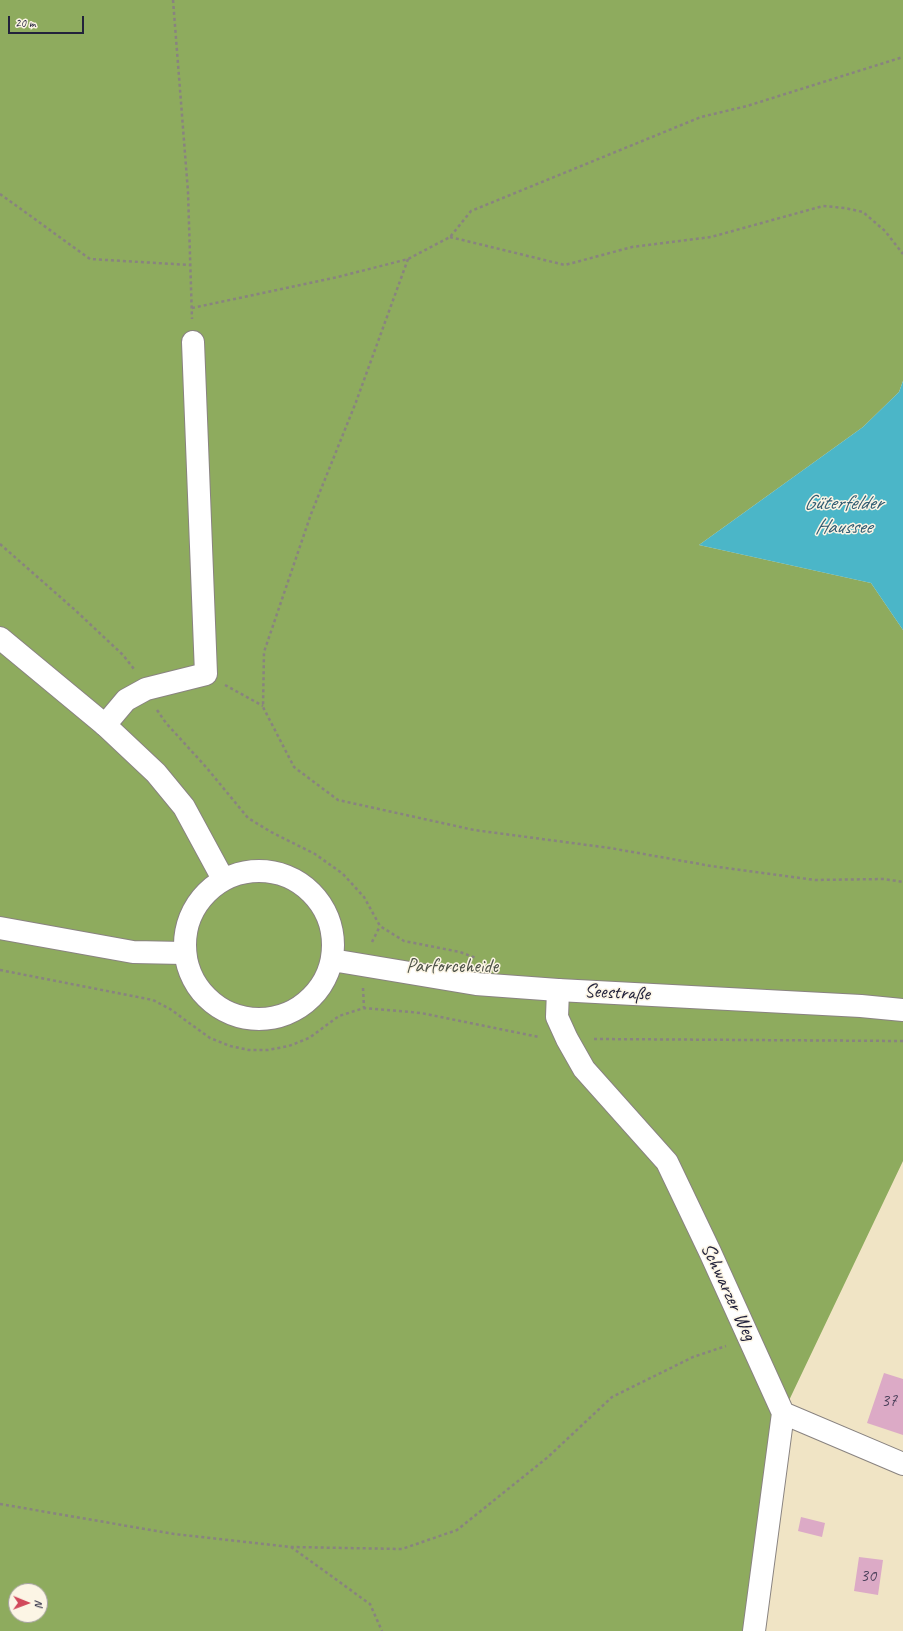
<!DOCTYPE html>
<html>
<head>
<meta charset="utf-8">
<style>
  body { margin:0 }
  #map { position:relative; width:903px; height:1631px; overflow:hidden; background:#f0e4c5; font-family:Caveat,sans-serif }
  canvas { display:block }
  .north { position:absolute; left:8px; top:1583px; width:40px; height:40px; box-sizing:border-box; background:#fcf5e5; border:1px solid #a5a1a1; border-radius:50%; rotate:91deg; font-size:11px; font-weight:700; line-height:16px; text-align:center; color:#22223b }
  .north::after { content:''; display:block; margin:auto; width:14px; height:18px; background:#d1495b; clip-path:polygon(50% 0,100% 100%,50% 72%,0 100%) }
  .scale { position:absolute; left:8px; top:16px; width:76px; height:18px; box-sizing:border-box; border:2px solid #22223b; border-top:0; padding-left:5px; font-size:12px; line-height:14px; white-space:nowrap; color:#22223b; -webkit-text-stroke:3px #fcf5e5; paint-order:stroke }
</style>
</head>
<body>
<div id="map">
<canvas width="903" height="1631"></canvas>
<div class="north">N</div>
<div class="scale">20 m</div>
</div>
<script>
const c = document.querySelector('canvas').getContext('2d');
c.lineJoin = 'round';
function fill(path, color) { c.fillStyle = color; c.fill(path, 'evenodd'); }
function strokePath(path, color, width, dash) { c.strokeStyle = color; c.lineWidth = width; c.lineCap = dash ? 'butt' : 'round'; c.setLineDash(dash || []); c.stroke(path); }
function write(font, color, halo, rows, align = 'center') {
  c.font = font + ' Caveat,sans-serif'; c.lineWidth = 3; c.setLineDash([]); c.textBaseline = 'middle'; c.strokeStyle = halo; c.fillStyle = color; for (const [text, x, y, turn = 0] of rows) {
    c.save(); c.translate(x, y); c.rotate((+turn || 0) * Math.PI / 180); c.textAlign = isNaN(turn) ? turn : align; if (halo) c.strokeText(text, 0, 0); c.fillText(text, 0, 0); c.restore();
  }
}
fill(new Path2D(`
  M 0,0 L 903,0 L 903,381 L 899,392 L 863,427 L 699,545 L 871,583 L 903,630 L 903,1161 L 783,1413 L 754,1631 L 0,1631 ZM 16,1591 L 40,1591 L 40,1615 L 16,1615 Z`), '#8eab5e');
fill(new Path2D(`
  M 903,381 L 903,630 L 871,583 L 699,545 L 863,427 L 899,392 Z`), '#4bb6c8');
fill(new Path2D(`
  M 884,1373 L 903,1379 L 903,1435 L 867,1423 Z
  M 801,1517 L 825,1523 L 822,1537 L 798,1531 Z
  M 859,1557 L 883,1560 L 878,1595 L 854,1591 Z`), '#dcaac6');
const minor = new Path2D(`
  M 105,725 L 126,700 L 146,689 L 206,674 L 193,342
  M 0,928 L 133,952 L 184,953
  M 558,990 L 557,1017 L 567,1039 L 584,1069 L 667,1162 L 710,1252 L 783,1413 L 754,1631
  M 783,1413 L 903,1464`);
const major = new Path2D(`
  M 0,638 L 105,725 L 156,773 L 184,807 L 223,879
  M185 945a74 74 0 1 1 148 0a74 74 0 1 1-148 0Z
  M 332,960 L 476,984 L 558,990 L 861,1006 L 903,1010`);
strokePath(minor, '#898380', 24);
strokePath(major, '#898380', 24);
strokePath(new Path2D(`
  M 173,0 L 188,192 L 192,319
  M 0,194 L 90,259 L 190,265
  M 450,237 L 565,265 L 632,247 L 711,237 L 823,206 L 845,208 L 863,212 L 885,231 L 903,254
  M 408,259 L 356,402 L 311,514 L 264,652 L 263,707 L 294,767 L 338,800 L 474,830 L 610,848 L 711,866 L 815,880 L 884,879 L 903,882
  M 192,308 L 338,277 L 408,259 L 450,237 L 471,211 L 701,117 L 747,106 L 903,57
  M 0,544 L 75,610 L 123,655 L 134,669
  M 225,685 L 263,706
  M 157,710 L 166,723 L 206,767 L 248,818 L 271,832 L 315,854 L 343,874 L 364,897 L 380,926 L 404,941 L 460,952 L 476,958
  M 372,942 L 380,926
  M 0,970 L 153,1000 L 170,1009 L 210,1038 L 230,1046 L 249,1050 L 268,1050 L 289,1046 L 309,1038 L 339,1016 L 364,1008 L 421,1013 L 539,1037
  M 363,988 L 364,1008
  M 594,1039 L 903,1041
  M 0,1504 L 174,1534 L 291,1547 L 402,1549 L 457,1530 L 548,1457 L 612,1397 L 693,1357 L 726,1346
  M 291,1547 L 370,1604 L 382,1631`), '#898380', 2.5, [3, 3]);
strokePath(minor, '#fff', 22);
strokePath(major, '#fff', 22);
write('18px', '#50445e', null, [
  ["37",889,1401],
  ["30",868,1576]
]);
write('20px', '#4e5349', '#fcf5e5', [
  ["Parforceheide",452,967]
]);
write('20px', '#22223b', '#fcf5e5', [
  ["Seestraße",617,993,3],
  ["Schwarzer Weg",728,1292,65]
]);
write('italic 21px', '#325d73', '#fcf5e5', [
  ["Güterfelder",843,503],
  ["Haussee",843,527]
]);
</script>
</body>
</html>
